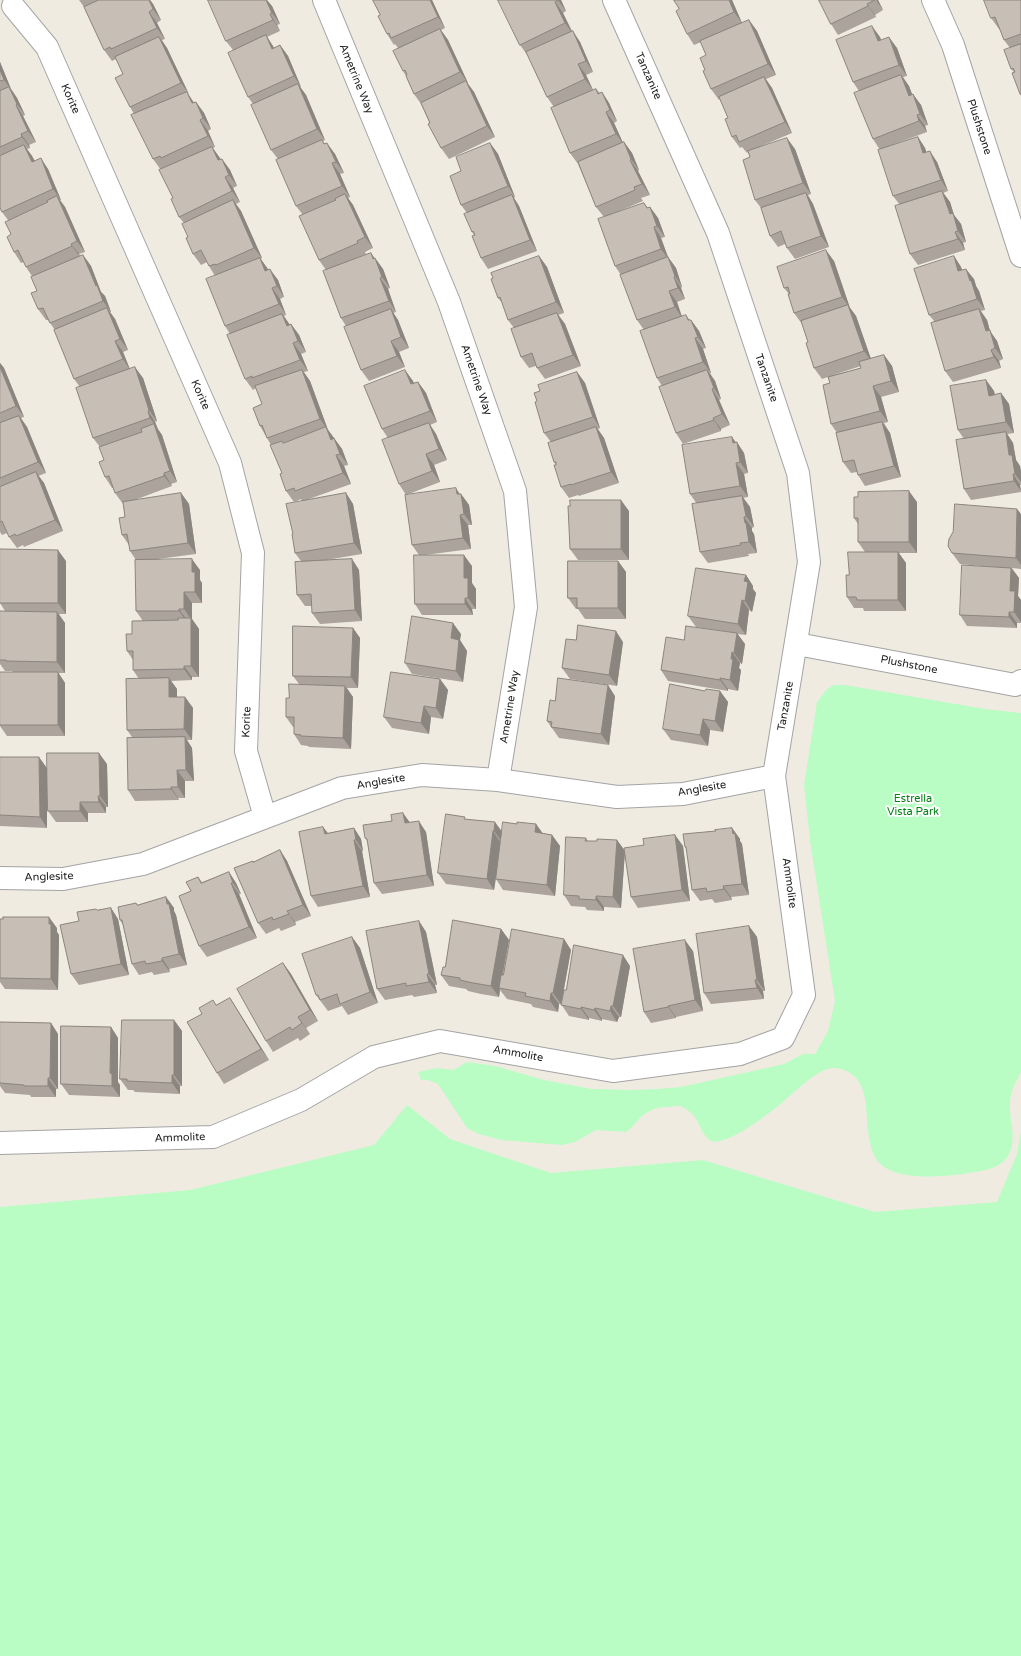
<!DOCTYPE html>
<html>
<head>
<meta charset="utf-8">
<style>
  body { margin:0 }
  canvas { display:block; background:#efebe1 }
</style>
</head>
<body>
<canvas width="1021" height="1656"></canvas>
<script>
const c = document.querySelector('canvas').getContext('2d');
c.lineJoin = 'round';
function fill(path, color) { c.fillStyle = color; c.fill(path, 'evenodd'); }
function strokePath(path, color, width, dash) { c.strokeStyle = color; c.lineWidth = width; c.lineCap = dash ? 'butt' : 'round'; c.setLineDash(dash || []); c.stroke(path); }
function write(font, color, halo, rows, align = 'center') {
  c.font = font + ' "Varela Round",sans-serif'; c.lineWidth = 4; c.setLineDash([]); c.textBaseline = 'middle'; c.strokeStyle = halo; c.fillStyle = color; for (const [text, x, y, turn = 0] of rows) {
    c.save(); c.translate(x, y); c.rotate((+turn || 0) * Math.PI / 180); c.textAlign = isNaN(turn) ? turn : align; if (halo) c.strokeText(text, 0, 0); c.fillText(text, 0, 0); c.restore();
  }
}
fill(new Path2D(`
  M 834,685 L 845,685 L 985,709 L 1021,713 L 1021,1072 C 1016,1082 1010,1091 1010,1103 C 1009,1121 1018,1140 1008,1156 C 998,1171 979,1171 962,1174 C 941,1177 900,1180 883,1166 C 856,1145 879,1087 848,1072 C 843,1069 838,1068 833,1068 C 817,1069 796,1091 784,1101 C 767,1115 742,1135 720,1141 C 705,1146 701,1126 695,1117 C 692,1113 684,1107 680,1106 C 677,1105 671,1107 668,1107 C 661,1107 654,1108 648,1112 C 638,1117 635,1126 626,1132 L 596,1130 L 575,1142 L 562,1145 L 501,1140 L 479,1134 L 467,1128 L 438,1084 L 428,1080 L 421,1080 L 418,1072 L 437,1068 L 453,1070 L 467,1062 L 495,1066 L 544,1080 L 592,1089 L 631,1090 L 657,1089 L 681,1087 L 784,1064 L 803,1054 L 815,1054 L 828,1031 L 835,1001 L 810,841 L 804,785 L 817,702 L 827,689 Z
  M 407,1105 L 450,1139 L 551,1173 L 703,1160 L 875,1212 L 997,1202 L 1017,1154 L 1021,1131 L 1021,1656 L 0,1656 L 0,1207 L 190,1190 L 374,1145 Z`), '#bafdc4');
const minor = new Path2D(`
  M 324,0 L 449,302 L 515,491 L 526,607 L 498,780
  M 933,0 L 953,45 L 1021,256
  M 13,6 L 47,47 L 230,463 L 253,553 L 246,751 L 265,817
  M 797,644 L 1015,685 L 1021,681
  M 0,878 L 63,879 L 143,864 L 342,788 L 422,775 L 498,780 L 617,797 L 683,794 L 774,776
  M 0,1143 L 213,1137 L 301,1100 L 374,1057 L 440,1041 L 613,1071 L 740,1054 L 783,1038 L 804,995 L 774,776 L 809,562 L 798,473 L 718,233 L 614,0`);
strokePath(minor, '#a4a4a4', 24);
strokePath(minor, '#fff', 22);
fill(new Path2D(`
  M 79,0 L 150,0 L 153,4 L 161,20 L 157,23 L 165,39 L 162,40 L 167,48 L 188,94 L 194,103 L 196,102 L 204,113 L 211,129 L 208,131 L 215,147 L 213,148 L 220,159 L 222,159 L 230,170 L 237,186 L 233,188 L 240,202 L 236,204 L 241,211 L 262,258 L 261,259 L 268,270 L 278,280 L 284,297 L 280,299 L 286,315 L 284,316 L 290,325 L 291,324 L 299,335 L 306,352 L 301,354 L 308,371 L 304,372 L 310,381 L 328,430 L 342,449 L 348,465 L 344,466 L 351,484 L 306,500 L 346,493 L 353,504 L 362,554 L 326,560 L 352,559 L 359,570 L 362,621 L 320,624 L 312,613 L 312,606 L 305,606 L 297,595 L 301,561 L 295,553 L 293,534 L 302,501 L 301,499 L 294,502 L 286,491 L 282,473 L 271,445 L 260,426 L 262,404 L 256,388 L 253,390 L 245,379 L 230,334 L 225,326 L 215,276 L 209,266 L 207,262 L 201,265 L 193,254 L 184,223 L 179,217 L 173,198 L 161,170 L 153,159 L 134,114 L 130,107 L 123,74 L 116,59 L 112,61 L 104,50 L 84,7 Z
  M 432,0 L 445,28 L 441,30 L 448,40 L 468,83 L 467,83 L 474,92 L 495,137 L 449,159 L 441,148 L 421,104 L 414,94 L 406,76 L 403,71 L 398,48 L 395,44 L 394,45 L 387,34 Z
  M 499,0 L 561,0 L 566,11 L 563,13 L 572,31 L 580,42 L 593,72 L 586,75 L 593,90 L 583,95 L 596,89 L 600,93 L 602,92 L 609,103 L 617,121 L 614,123 L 623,143 L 624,142 L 632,153 L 639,170 L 638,171 L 650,195 L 641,198 L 643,201 L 610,215 L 644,203 L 648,208 L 650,207 L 658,218 L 665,237 L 661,238 L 668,257 L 676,268 L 682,287 L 681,288 L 685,299 L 677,302 L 682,316 L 690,320 L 691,320 L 699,331 L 706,348 L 703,349 L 711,373 L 710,373 L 715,381 L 721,399 L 719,400 L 730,425 L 721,429 L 721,431 L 683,444 L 676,433 L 662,386 L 657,378 L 644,330 L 637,320 L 621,275 L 615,266 L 604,217 L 596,207 L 578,164 L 570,153 L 554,107 L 547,97 L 528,56 L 520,45 Z
  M 732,0 L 742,23 L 749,20 L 757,31 L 776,75 L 766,79 L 772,88 L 792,133 L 759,147 L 795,149 L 811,194 L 808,195 L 813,204 L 829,247 L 795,259 L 787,248 L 785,244 L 778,247 L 770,236 L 761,208 L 755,200 L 750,157 L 748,152 L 747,153 L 742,147 L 740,148 L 732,137 L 728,118 L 720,99 L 719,100 L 711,89 L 705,70 L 706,55 L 701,42 L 694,45 L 687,34 Z
  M 819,0 L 878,0 L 883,10 L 875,15 L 876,17 L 838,35 L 831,24 Z
  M 1021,0 L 1021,96 L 1020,94 L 1014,72 L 1011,69 L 1010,48 L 1004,40 L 1000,29 L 999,29 L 991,18 Z
  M 272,6 L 280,24 L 277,25 L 280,31 L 267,37 L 274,48 L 280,45 L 288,56 L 301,87 L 300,87 L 306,95 L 325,140 L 323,141 L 325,144 L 335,154 L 344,173 L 340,174 L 350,197 L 348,198 L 353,205 L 373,248 L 365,252 L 366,254 L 347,262 L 371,253 L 383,269 L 390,288 L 388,289 L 396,312 L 393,313 L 398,320 L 409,348 L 399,352 L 405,367 L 369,381 L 361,370 L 346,326 L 341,318 L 326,270 L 319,260 L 303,215 L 296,206 L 278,159 L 271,150 L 253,104 L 248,97 L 233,50 L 226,41 Z
  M 880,37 L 881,40 L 897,48 L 907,76 L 903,77 L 909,86 L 912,95 L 921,105 L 928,125 L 925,126 L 927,132 L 881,149 L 918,137 L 925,148 L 926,152 L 937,162 L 948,191 L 943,193 L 950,202 L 954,215 L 961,224 L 966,242 L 963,243 L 965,250 L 918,265 L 910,254 L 900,205 L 893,196 L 880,150 L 873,139 L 859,91 L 853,82 Z
  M 0,62 L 11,89 L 17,98 L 25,115 L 23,116 L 36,142 L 29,145 L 30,148 L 27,149 L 32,156 L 35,161 L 48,169 L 61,200 L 60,200 L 65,207 L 85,252 L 79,254 L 80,257 L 83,255 L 91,266 L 101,292 L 105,296 L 111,312 L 110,312 L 115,319 L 128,350 L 123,352 L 130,369 L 143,378 L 157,421 L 155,422 L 158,429 L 162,435 L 177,482 L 171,484 L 172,486 L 132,501 L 181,493 L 189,504 L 196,554 L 158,559 L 200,570 L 200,580 L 202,583 L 202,603 L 192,603 L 192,619 L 199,629 L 199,677 L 192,677 L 192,680 L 171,681 L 177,689 L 177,697 L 185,697 L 193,708 L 192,740 L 187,740 L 192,748 L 194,781 L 185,781 L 185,798 L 178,798 L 179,800 L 135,801 L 128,790 L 132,737 L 127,730 L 139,679 L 133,670 L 133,660 L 127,651 L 132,634 L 143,621 L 136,611 L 136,560 L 130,551 L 129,545 L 122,535 L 125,517 L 123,504 L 115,493 L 113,488 L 112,488 L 105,477 L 104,460 L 100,447 L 93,438 L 80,387 L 74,379 L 55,330 L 50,323 L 48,320 L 46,320 L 38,309 L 37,291 L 32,276 L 26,267 L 24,262 L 21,263 L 14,252 L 11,234 L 8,220 L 2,212 L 0,208 Z
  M 490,143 L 498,154 L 515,197 L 514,198 L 519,206 L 537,251 L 488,269 L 481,258 L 474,235 L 472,232 L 467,213 L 461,205 L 461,171 Z
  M 539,256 L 547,267 L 564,313 L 558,315 L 565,324 L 581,366 L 545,379 L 537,368 L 536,366 L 529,368 L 521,357 L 514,328 L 508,320 L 503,304 L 498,298 Z
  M 954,256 L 961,267 L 962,270 L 974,279 L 976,286 L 979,291 L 985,310 L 981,311 L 987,320 L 990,331 L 997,341 L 1003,359 L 999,361 L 1001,368 L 953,382 L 945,371 L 935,322 L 929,315 Z
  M 834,261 L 850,308 L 856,316 L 871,359 L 884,355 L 892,366 L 899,392 L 881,397 L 888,422 L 884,423 L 890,433 L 901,477 L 865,486 L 858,475 L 857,472 L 851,473 L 843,462 L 837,433 L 831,424 L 830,383 L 828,377 L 822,379 L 814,368 L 808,342 L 802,324 L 794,313 L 789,294 L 784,288 ZM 861,366 L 861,368 L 833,375 Z
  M 0,363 L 4,368 L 24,417 L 21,418 L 27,427 L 46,473 L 38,476 L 44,483 L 63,531 L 24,547 L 23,545 L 17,548 L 9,537 L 7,533 L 2,535 L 0,532 Z
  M 405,370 L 414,383 L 418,382 L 426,393 L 437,422 L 430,425 L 436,434 L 447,460 L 434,465 L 440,482 L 406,495 L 399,484 L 388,438 L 382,429 Z
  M 577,372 L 585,383 L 600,428 L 598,429 L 604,438 L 619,483 L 579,496 L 578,495 L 569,498 L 561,487 L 556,465 L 554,462 L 551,442 L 544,433 L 537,401 L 540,391 Z
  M 986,380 L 994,391 L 995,395 L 1001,393 L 1009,404 L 1014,433 L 1007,434 L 1013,443 L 1016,460 L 1020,466 L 1021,472 L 1021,485 L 1020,485 L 1021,492 L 971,500 L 964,489 L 964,439 L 958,430 Z
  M 732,437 L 744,453 L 748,473 L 744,474 L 748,497 L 743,498 L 750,507 L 754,527 L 752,528 L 752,531 L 754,534 L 757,553 L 748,554 L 749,556 L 708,563 L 700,552 L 697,504 L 690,494 Z
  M 460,494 L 461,494 L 469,505 L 472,525 L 468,525 L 471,549 L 425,555 L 472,566 L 472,583 L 476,589 L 476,609 L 472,609 L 473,615 L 422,615 L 415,604 L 419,555 L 412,545 Z
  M 917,502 L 917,553 L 899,553 L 906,563 L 906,611 L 864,611 L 863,608 L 854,608 L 847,597 L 849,575 L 865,552 L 858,542 L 858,524 L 854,518 Z
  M 629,511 L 629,560 L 578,560 L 570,549 Z
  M 1021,514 L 1021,569 L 1012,568 L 1019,578 L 1018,596 L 1021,600 L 1021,623 L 1017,623 L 1017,628 L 967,626 L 960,615 L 993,567 L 960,564 L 952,553 Z
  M 66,561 L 66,614 L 59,614 L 65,623 L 65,673 L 58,673 L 65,683 L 65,736 L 7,736 L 0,726 L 0,672 L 13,672 L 12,671 L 5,671 L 0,664 L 0,611 L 5,611 L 0,603 Z
  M 618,561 L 626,572 L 626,619 L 585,619 L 578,609 L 576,609 L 568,598 Z
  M 746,575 L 753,586 L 753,589 L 756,593 L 752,612 L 749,610 L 746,635 L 737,634 L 745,644 L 742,664 L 740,663 L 739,668 L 741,670 L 738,691 L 728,689 L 728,691 L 668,681 L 661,670 L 730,632 L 696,627 L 688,616 Z
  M 353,628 L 360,638 L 358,688 L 347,688 L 353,697 L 351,749 L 309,747 L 308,746 L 301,745 L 294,734 L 294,727 L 293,727 L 286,717 L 289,698 L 299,684 L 293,676 Z
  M 461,634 L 460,640 L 467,651 L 463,682 L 412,674 L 405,663 Z
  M 576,640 L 623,642 L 617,686 L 570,679 L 562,668 Z
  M 440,679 L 448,690 L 443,719 L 431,717 L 429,734 L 392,728 L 384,717 Z
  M 705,691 L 720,691 L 728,702 L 723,732 L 710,730 L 708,746 L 671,740 L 663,729 Z
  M 615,696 L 609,745 L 559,738 L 547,721 L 555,701 Z
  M 0,757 L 47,768 L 47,828 L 0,826 Z
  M 107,764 L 108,807 L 106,807 L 106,813 L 88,813 L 88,822 L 56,822 L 48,811 Z
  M 403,813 L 409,822 L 426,832 L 434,886 L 382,894 L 374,883 L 368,842 L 365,838 Z
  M 467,820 L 502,831 L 517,824 L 536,824 L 542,833 L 552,835 L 560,846 L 555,896 L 503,890 L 496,879 L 494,890 L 446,884 L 438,873 Z
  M 323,827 L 328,833 L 354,828 L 361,839 L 363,851 L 362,851 L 370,897 L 318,907 L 311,896 Z
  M 732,828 L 740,839 L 740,841 L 742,844 L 749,895 L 731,897 L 732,900 L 715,903 L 712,899 L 700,901 L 692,890 L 687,850 L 685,847 L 716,831 Z
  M 675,835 L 683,846 L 690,901 L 638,908 L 631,897 L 644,845 Z
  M 586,838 L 588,841 L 597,841 L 617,840 L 625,851 L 621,908 L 604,907 L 604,911 L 587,910 L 585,907 L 571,906 L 564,895 Z
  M 280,850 L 287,861 L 311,916 L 295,922 L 296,925 L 281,931 L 279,928 L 266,934 L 258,923 L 253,861 L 254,862 Z
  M 229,872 L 236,883 L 241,894 L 239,894 L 257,938 L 207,957 L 199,946 L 191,891 L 198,877 L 202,882 Z
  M 166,897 L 174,908 L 174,911 L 176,915 L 187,965 L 169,969 L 170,972 L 154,975 L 152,972 L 139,975 L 132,964 L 123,925 L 120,920 L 136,903 L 137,905 Z
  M 111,908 L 118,919 L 129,975 L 79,985 L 71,974 L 79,921 L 96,909 L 97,910 Z
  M 0,919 L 57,928 L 57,932 L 59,935 L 58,990 L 5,989 L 0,982 Z
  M 419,921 L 426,932 L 437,985 L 435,985 L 437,993 L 414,997 L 412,995 L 385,1000 L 377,989 Z
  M 749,926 L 757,937 L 765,991 L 763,991 L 764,999 L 711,1004 L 704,993 Z
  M 501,929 L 509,940 L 503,975 L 564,939 L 571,950 L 564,990 L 566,990 L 630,966 L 621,1017 L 619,1017 L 617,1022 L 602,1019 L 602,1021 L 589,1018 L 589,1020 L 569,1016 L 561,1004 L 559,1004 L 558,1012 L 533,1007 L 531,1004 L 507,999 L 500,990 L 499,997 L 481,994 L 468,991 L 466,989 L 449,986 L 441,975 L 445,967 Z
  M 352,937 L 360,948 L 378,1003 L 348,1015 L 342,1006 L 328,1011 L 316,995 Z
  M 693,951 L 703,1011 L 676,1017 L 676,1018 L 651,1023 L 644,1012 Z
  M 283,963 L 291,974 L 318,1021 L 306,1028 L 310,1034 L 300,1041 L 298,1038 L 273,1052 L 266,1041 Z
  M 230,998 L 237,1009 L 269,1060 L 224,1084 L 217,1073 L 216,1005 Z
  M 174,1020 L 182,1031 L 182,1086 L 180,1086 L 180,1094 L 135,1092 L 133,1090 L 128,1090 L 120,1079 Z
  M 0,1022 L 51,1023 L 58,1034 L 58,1089 L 56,1089 L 56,1097 L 31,1097 L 30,1095 L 5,1093 L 0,1086 Z
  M 111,1027 L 118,1038 L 118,1082 L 120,1085 L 120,1097 L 69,1095 L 61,1084 Z`), '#aba39c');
fill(new Path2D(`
  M 149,0 L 150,0 L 153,4 L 161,20 L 153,9 Z
  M 266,0 L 267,0 L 272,6 L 280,24 L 272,13 Z
  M 430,0 L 432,0 L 445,28 L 438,17 Z
  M 558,0 L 561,0 L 566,11 Z
  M 729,0 L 732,0 L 742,23 L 734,12 Z
  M 876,0 L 878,0 L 883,10 Z
  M 555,2 L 563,13 L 573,34 L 565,23 Z
  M 867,4 L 875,15 L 876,17 L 868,6 Z
  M 149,12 L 157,23 L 165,39 L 157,28 Z
  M 270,14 L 277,25 L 280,31 L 273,20 Z
  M 749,20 L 757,31 L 776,75 L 768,64 Z
  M 872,26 L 880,37 L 885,52 L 878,41 Z
  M 440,29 L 448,40 L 468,83 L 460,72 Z
  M 573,31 L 580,42 L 593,72 L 586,61 Z
  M 266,35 L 273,46 L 279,60 L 272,49 Z
  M 159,37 L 167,48 L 189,94 L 181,83 Z
  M 889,37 L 897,48 L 907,76 L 899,65 Z
  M 280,45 L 288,56 L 301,87 L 294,76 Z
  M 0,62 L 11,89 L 17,98 L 25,115 L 17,104 L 10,88 L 4,80 L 0,70 Z
  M 578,64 L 586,75 L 593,90 L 585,79 Z
  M 901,75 L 909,86 L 917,107 L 909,96 Z
  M 764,77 L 772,88 L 792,133 L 785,122 Z
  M 466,81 L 474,92 L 495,137 L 487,126 Z
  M 298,84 L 306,95 L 325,140 L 317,129 Z
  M 187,92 L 194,103 L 192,103 Z
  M 602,92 L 609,103 L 617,121 L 610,110 Z
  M 913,94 L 921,105 L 928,125 L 920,114 Z
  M 196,102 L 204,113 L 211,129 L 203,118 Z
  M 16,105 L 23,116 L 36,142 L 28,131 Z
  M 606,112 L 614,123 L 624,145 L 616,134 Z
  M 917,115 L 925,126 L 927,132 L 919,121 Z
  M 200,120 L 208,131 L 215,147 L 208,136 Z
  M 21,134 L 29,145 L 30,148 L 22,137 Z
  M 918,137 L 925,148 L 930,164 L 923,153 Z
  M 787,138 L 795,149 L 811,194 L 803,183 Z
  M 624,142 L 632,153 L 639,170 L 631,159 Z
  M 327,143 L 335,154 L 344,173 L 336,162 Z
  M 490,143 L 498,154 L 515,197 L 508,186 Z
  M 24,145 L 32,156 L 40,173 L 32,162 Z
  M 212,147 L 220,158 L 226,171 L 218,160 Z
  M 930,151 L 937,162 L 948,191 L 941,180 Z
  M 41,158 L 48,169 L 61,200 L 53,189 Z
  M 222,159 L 230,170 L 237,186 L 229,175 Z
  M 630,160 L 638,171 L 650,195 L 642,184 Z
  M 332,163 L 340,174 L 350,197 L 342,186 Z
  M 225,177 L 233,188 L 240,202 L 232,191 Z
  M 942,191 L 950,202 L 954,215 L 961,224 L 966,242 L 958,231 L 950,214 Z
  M 806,193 L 813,204 L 829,247 L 821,236 Z
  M 345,194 L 353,205 L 373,248 L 365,237 Z
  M 512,195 L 519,206 L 537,251 L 530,240 Z
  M 57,196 L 65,207 L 85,252 L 77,241 Z
  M 233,200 L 241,211 L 262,258 L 254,248 Z
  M 650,207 L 658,218 L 665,237 L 657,226 Z
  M 654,227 L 661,238 L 669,260 L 661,249 Z
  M 955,232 L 963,243 L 965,250 L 958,239 Z
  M 71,244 L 79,254 L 80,257 L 72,246 Z
  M 826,250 L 834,261 L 850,308 L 842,297 Z
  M 371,253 L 376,261 L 375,258 L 383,269 L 390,288 L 382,277 Z
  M 83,255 L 91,266 L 101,292 L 105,296 L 111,312 L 103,301 L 96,286 Z
  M 539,256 L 547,267 L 564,313 L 556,302 Z
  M 954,256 L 961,267 L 966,282 L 958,271 Z
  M 668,257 L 676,268 L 682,287 L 675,276 Z
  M 260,258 L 268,269 L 273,282 L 265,271 Z
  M 270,269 L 278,280 L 284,297 L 277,286 Z
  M 966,269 L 974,279 L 976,286 L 979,291 L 985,310 L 977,299 Z
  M 674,277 L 681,288 L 685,299 L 678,288 Z
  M 380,278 L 388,289 L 396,312 L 389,301 Z
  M 272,288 L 280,299 L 286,315 L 279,304 Z
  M 669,291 L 677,302 L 682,318 L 675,307 Z
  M 848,305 L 856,316 L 872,362 L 864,351 Z
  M 107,308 L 115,319 L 128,350 L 120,339 Z
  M 391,309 L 398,320 L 409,348 L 401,337 Z
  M 979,309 L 987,320 L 990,331 L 997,341 L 1003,359 L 995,348 L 986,331 Z
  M 557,313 L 565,324 L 581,366 L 573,355 Z
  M 282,314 L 290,325 L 287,326 Z
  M 686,315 L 693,325 L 691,320 L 699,331 L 706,348 L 698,337 L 688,320 Z
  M 291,324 L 299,335 L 306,352 L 298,341 Z
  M 695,338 L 703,349 L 711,373 L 703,362 Z
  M 115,341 L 123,352 L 130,370 L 123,359 Z
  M 391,341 L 399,352 L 405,367 L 397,356 Z
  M 293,343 L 301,354 L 308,371 L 300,360 Z
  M 991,350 L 999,361 L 1001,368 L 994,357 Z
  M 884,355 L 892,366 L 899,392 L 891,381 Z
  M 0,363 L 4,368 L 24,417 L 16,406 L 0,367 Z
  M 135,367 L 143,378 L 157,421 L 149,410 Z
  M 302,370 L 310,381 L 328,430 L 320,419 Z
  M 405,370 L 413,381 L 418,395 L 411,384 Z
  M 707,370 L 715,381 L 721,399 L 714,388 Z
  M 577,372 L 585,383 L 600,428 L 593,417 Z
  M 986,380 L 994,391 L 997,407 L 989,396 Z
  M 418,382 L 426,393 L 437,422 L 430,411 Z
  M 873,386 L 881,397 L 888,422 L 880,411 Z
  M 712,389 L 719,400 L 730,425 L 722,414 Z
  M 1001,393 L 1009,404 L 1014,433 L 1006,422 Z
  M 148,411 L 155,422 L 158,429 L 150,418 Z
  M 19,416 L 27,427 L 46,473 L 38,462 Z
  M 713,418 L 721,429 L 721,431 L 714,420 Z
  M 882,422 L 890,433 L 901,477 L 894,466 Z
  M 429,423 L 436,434 L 447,460 L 439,449 Z
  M 154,424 L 162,435 L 177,482 L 170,471 Z
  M 326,427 L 334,438 L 338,450 L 331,440 Z
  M 596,427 L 604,438 L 619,483 L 611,472 Z
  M 1006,432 L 1013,443 L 1016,460 L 1020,466 L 1021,472 L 1021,482 L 1015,474 L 1009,455 Z
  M 732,437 L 737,445 L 737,442 L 744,453 L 748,473 L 740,462 L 733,443 Z
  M 334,438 L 342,449 L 348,465 L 340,454 Z
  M 426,454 L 434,465 L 440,482 L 432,471 Z
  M 336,455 L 344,466 L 351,484 L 343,473 Z
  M 736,463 L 744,474 L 748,497 L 740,486 Z
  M 36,472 L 44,483 L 63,531 L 55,520 Z
  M 164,473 L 171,484 L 172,486 L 164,476 Z
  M 1013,474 L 1020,485 L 1021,491 L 1014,481 Z
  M 456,488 L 461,496 L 461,494 L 469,505 L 472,525 L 464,514 L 457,494 Z
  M 909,491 L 917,502 L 917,553 L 909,542 Z
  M 181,493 L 189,504 L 196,554 L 188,543 Z
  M 346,493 L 353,504 L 362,554 L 354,543 Z
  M 742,496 L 750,507 L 754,527 L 746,516 Z
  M 621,500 L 629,511 L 629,560 L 621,549 Z
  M 1017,509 L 1021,514 L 1021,565 L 1016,558 Z
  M 460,515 L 468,525 L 471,549 L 463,538 Z
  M 744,517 L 752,528 L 752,531 L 754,534 L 757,553 L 749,542 Z
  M 58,550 L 66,561 L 66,614 L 58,603 Z
  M 898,552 L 906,563 L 906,611 L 898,600 Z
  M 464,555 L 472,566 L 472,583 L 476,589 L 476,609 L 468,598 L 464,578 Z
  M 192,559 L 200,570 L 200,580 L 202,583 L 202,603 L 195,592 L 192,572 Z
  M 352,559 L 359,570 L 362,621 L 355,610 Z
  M 618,561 L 626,572 L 626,619 L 618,608 Z
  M 1011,568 L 1019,578 L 1018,596 L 1021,600 L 1021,622 L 1014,612 L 1010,591 Z
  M 746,575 L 753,586 L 753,589 L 756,593 L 752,612 L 745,601 L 744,581 Z
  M 184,592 L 192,603 L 192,619 L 199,629 L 199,677 L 191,666 L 191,619 L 184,609 Z
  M 465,598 L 472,609 L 473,615 L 465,604 Z
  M 742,600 L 749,610 L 746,635 L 738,624 Z
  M 179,609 L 187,620 L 187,622 L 179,611 Z
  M 57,612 L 65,623 L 65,673 L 57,662 Z
  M 1009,612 L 1017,623 L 1017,628 L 1009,617 Z
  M 453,623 L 461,634 L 460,640 L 467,651 L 463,682 L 456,671 L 451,638 Z
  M 353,628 L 360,638 L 358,688 L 351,677 Z
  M 616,631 L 623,642 L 617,686 L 609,675 Z
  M 737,633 L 745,644 L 742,664 L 734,653 Z
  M 732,652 L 740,663 L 739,668 L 741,670 L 738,691 L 730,680 L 731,659 Z
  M 184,666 L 192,677 L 192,680 L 184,669 Z
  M 58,672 L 65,683 L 65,736 L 58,725 Z
  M 169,678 L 177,689 L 177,708 L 169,697 Z
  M 720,678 L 728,689 L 728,691 L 720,680 Z
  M 440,679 L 448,690 L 443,719 L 436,708 Z
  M 608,685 L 615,696 L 609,745 L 601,734 Z
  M 345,686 L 353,697 L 351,749 L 343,738 Z
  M 720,691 L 728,702 L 723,732 L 715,721 Z
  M 185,697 L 193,708 L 192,740 L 184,729 Z
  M 424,706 L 431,717 L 429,734 L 421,723 Z
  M 703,719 L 710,730 L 708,746 L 700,735 Z
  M 185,737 L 192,748 L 194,781 L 186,770 Z
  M 99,753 L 107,764 L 108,807 L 100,796 Z
  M 39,757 L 47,768 L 47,828 L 40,817 Z
  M 177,770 L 185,781 L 185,798 L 178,787 Z
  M 171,787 L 178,798 L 179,800 L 171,789 Z
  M 98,796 L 106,807 L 106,813 L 99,802 Z
  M 80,802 L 88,813 L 88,822 L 80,811 Z
  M 403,813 L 411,824 L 405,823 Z
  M 419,821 L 426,832 L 434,886 L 427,875 Z
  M 495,822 L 503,833 L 502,842 L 494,831 Z
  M 536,824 L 544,835 L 535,832 Z
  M 323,827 L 331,838 L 325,834 Z
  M 354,828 L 361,839 L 363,851 L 356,840 Z
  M 732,828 L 740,839 L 740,841 L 742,844 L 749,895 L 742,884 Z
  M 493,831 L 500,842 L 494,890 L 487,879 Z
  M 552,835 L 560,846 L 555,896 L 547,885 Z
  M 675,835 L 683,846 L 690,901 L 682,890 Z
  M 354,840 L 362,851 L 370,897 L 363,886 Z
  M 617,840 L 625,851 L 621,908 L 613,897 Z
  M 280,850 L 287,861 L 311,916 L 303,905 Z
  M 229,872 L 236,883 L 241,894 L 233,883 Z
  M 231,883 L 239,894 L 257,938 L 249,927 Z
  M 723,886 L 731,897 L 732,900 L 724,889 Z
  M 596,896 L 604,907 L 604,911 L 596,900 Z
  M 166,897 L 174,908 L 174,911 L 176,915 L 187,965 L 179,954 Z
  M 111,908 L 118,919 L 129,975 L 121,964 Z
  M 287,911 L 295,922 L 296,925 L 289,914 Z
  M 49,917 L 57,928 L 57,932 L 59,935 L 58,990 L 51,979 Z
  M 419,921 L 426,932 L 437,985 L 429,974 Z
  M 749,926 L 757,937 L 765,991 L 757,980 Z
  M 501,929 L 509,940 L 500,988 L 499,988 L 500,990 L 499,997 L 491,986 Z
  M 352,937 L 360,948 L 378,1003 L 370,992 Z
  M 564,939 L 571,950 L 561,1004 L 553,993 Z
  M 685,940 L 693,951 L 703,1011 L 695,1000 Z
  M 623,955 L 630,966 L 621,1017 L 613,1006 Z
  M 162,958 L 169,969 L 170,972 L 162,961 Z
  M 283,963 L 291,974 L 318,1021 L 310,1010 Z
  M 427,974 L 435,985 L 437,993 L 429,982 Z
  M 755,980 L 763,991 L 764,999 L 757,988 Z
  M 551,993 L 559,1004 L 558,1012 L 550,1001 Z
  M 230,998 L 237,1009 L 269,1060 L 261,1049 Z
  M 611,1006 L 619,1017 L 617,1022 L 610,1011 Z
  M 668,1006 L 676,1017 L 676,1018 L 668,1007 Z
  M 581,1007 L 589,1018 L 589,1020 L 581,1009 Z
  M 595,1008 L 602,1019 L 602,1021 L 594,1010 Z
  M 298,1017 L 306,1028 L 310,1034 L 302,1023 Z
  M 174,1020 L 182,1031 L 182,1086 L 174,1075 Z
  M 51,1023 L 58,1034 L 58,1089 L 50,1078 Z
  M 111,1027 L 118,1038 L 118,1082 L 120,1085 L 120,1097 L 112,1086 L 110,1073 Z
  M 172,1075 L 180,1086 L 180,1094 L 172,1083 Z
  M 48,1078 L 56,1089 L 56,1097 L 48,1086 Z`), '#8b857f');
const building = new Path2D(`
  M 99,0 L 149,0 L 153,9 L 149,12 L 157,28 L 111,49 L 110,47 L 104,50 L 84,7 Z
  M 208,0 L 266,0 L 272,13 L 270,14 L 273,20 L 226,41 Z
  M 373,0 L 430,0 L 438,17 L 391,38 L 389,33 L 387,34 L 378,16 L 380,15 Z
  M 498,0 L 558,0 L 555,2 L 565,23 L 520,45 Z
  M 674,0 L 729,0 L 734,12 L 687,34 L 676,11 L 679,9 Z
  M 819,0 L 875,0 L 867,4 L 868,6 L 831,24 Z
  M 984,0 L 1021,0 L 1021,34 L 1004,40 L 995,17 L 991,18 Z
  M 749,20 L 768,64 L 711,89 L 703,71 L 705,70 L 700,58 L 706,55 L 700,41 Z
  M 872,26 L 878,41 L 889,37 L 899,65 L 853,82 L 836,40 Z
  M 440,29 L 460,72 L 414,94 L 406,76 L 407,75 L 405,70 L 403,71 L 393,51 Z
  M 573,31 L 586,61 L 578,64 L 585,79 L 547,97 L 526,52 Z
  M 266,35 L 272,49 L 280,45 L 294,76 L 248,97 L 228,53 Z
  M 159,37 L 181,83 L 130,107 L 115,78 L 123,74 L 115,57 Z
  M 1021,44 L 1021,94 L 1020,94 L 1012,73 L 1015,72 L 1013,68 L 1011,69 L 1004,50 Z
  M 0,70 L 4,80 L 0,81 Z
  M 901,75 L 909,96 L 913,94 L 920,114 L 917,115 L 919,121 L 873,139 L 854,93 Z
  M 764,77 L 785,122 L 739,142 L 736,135 L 732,137 L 725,119 L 728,118 L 719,97 Z
  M 466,81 L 487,126 L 441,148 L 428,124 L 430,123 L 421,103 Z
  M 298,84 L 317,129 L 271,150 L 251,105 Z
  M 9,87 L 17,104 L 16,105 L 28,131 L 21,134 L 22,137 L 0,147 L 0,91 Z
  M 596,89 L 598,94 L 602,92 L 610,110 L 606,112 L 616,134 L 570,153 L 551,108 Z
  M 187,92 L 192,103 L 196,102 L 203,118 L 200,120 L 208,136 L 161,158 L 160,156 L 153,159 L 131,115 Z
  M 918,137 L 923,153 L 930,151 L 941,180 L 893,196 L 878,150 Z
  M 787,138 L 803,183 L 755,200 L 743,160 L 750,157 L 748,151 Z
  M 322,140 L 324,144 L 327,143 L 336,162 L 332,163 L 342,186 L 296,206 L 276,160 Z
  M 624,142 L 631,159 L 630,160 L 642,184 L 634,187 L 635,190 L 596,207 L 578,162 Z
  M 490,143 L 508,186 L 461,205 L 450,176 L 461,171 L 456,157 Z
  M 24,145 L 32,162 L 41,158 L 53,189 L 2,212 L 0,208 L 0,156 Z
  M 212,147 L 218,160 L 222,159 L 229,175 L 225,177 L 232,191 L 179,217 L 171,199 L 173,198 L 159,170 Z
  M 942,191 L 950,214 L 953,213 L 958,231 L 955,232 L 958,239 L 910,254 L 895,206 Z
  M 806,193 L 821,236 L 787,248 L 781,231 L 770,236 L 761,208 Z
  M 345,194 L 365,237 L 357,241 L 358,243 L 319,260 L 299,216 L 336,200 L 335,199 Z
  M 512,195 L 530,240 L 481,258 L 472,236 L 475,235 L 473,231 L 472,232 L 464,214 Z
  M 57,196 L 77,241 L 71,244 L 72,246 L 26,267 L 18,250 L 14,252 L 7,237 L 11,234 L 5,222 L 48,202 L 47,201 Z
  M 233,200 L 254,248 L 216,265 L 215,264 L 209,266 L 201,250 L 193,254 L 186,238 L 188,237 L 182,224 Z
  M 644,203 L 647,208 L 650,207 L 657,226 L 654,227 L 661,249 L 615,266 L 598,219 Z
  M 826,250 L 842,297 L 794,313 L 788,294 L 790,294 L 788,287 L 784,288 L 777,267 Z
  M 371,253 L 373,259 L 375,258 L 382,277 L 380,278 L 389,301 L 341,318 L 323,271 Z
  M 83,255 L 96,286 L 97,285 L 103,301 L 50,323 L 43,308 L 38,309 L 31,293 L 37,291 L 31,277 Z
  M 539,256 L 556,302 L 508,320 L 500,297 L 498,298 L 491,279 L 493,278 L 491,273 Z
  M 954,256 L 958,271 L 966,269 L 970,281 L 971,280 L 977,299 L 929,315 L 914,269 Z
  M 668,257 L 675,276 L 674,277 L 678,288 L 669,291 L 675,307 L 637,320 L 620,275 Z
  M 260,258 L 265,271 L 270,269 L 277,286 L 272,288 L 279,304 L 225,326 L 206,279 Z
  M 848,305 L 864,351 L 814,368 L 806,343 L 808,342 L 801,321 Z
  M 107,308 L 120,339 L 115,341 L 123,359 L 74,379 L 54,330 Z
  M 391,309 L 401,337 L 391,341 L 397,356 L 361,370 L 344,327 Z
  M 979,309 L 986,331 L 990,330 L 995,348 L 991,350 L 994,357 L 945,371 L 931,323 Z
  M 557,313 L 573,355 L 537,368 L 532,353 L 521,357 L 511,329 Z
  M 282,314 L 287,326 L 291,324 L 298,341 L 293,343 L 300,360 L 252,378 L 252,376 L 245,379 L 227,335 Z
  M 686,315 L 688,320 L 691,320 L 698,337 L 695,338 L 703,362 L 657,378 L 640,331 Z
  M 884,355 L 891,381 L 873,386 L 880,411 L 831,424 L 823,385 L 830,383 L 828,377 L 861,368 L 859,362 Z
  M 0,367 L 16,406 L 0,413 Z
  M 135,367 L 149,410 L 148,411 L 150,418 L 93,438 L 76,388 Z
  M 302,370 L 320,419 L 267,438 L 262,425 L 260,426 L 253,408 L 262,404 L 255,386 Z
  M 405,370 L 411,384 L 418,382 L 430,411 L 382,429 L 364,386 Z
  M 707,370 L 714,388 L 712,389 L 722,414 L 713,418 L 714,420 L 676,433 L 659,387 Z
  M 577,372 L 593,417 L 544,433 L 535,402 L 537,401 L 534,393 L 540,391 L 538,385 Z
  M 986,380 L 989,396 L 1001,393 L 1006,422 L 958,430 L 950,386 Z
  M 19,416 L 38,462 L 0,478 L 0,423 Z
  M 882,422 L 894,466 L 858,475 L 854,460 L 843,462 L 836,433 Z
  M 429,423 L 439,449 L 426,454 L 432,471 L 399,484 L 382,440 Z
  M 154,424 L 170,471 L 164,473 L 164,476 L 115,493 L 109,476 L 105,477 L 99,462 L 104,460 L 99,447 L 142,432 L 141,429 Z
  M 326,427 L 331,440 L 334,438 L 340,454 L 336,455 L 343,473 L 295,491 L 294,488 L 286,491 L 280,474 L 282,473 L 270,445 L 282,441 L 283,443 Z
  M 596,427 L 611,472 L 571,485 L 571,484 L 561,487 L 554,465 L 556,465 L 556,462 L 554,462 L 548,443 Z
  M 1006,432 L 1009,455 L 1012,455 L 1015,474 L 1013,474 L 1014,481 L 964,489 L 956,440 Z
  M 732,437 L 733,443 L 737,442 L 740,462 L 736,463 L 740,486 L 690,494 L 682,445 Z
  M 36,472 L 55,520 L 16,536 L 15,534 L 9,537 L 2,521 L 0,522 L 0,487 Z
  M 456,488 L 457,494 L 461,494 L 464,514 L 460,515 L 463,538 L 412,545 L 405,495 Z
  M 909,491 L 909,542 L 858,542 L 858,518 L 854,518 L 854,497 L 858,497 L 858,492 Z
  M 181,493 L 188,543 L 130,551 L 127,534 L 122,535 L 119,518 L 125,517 L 123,502 Z
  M 346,493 L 354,543 L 295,553 L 292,534 L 293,534 L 286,504 Z
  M 742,496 L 746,516 L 744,517 L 745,523 L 746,523 L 749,542 L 740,543 L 741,545 L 700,552 L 692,504 Z
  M 570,500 L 621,500 L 621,549 L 570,549 L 568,506 L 570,506 Z
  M 955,504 L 1017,509 L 1016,558 L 952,553 L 948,546 L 949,539 L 953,532 Z
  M 0,549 L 58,550 L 58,603 L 0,603 Z
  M 848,552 L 898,552 L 898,600 L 857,600 L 856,597 L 847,597 L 846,575 L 849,575 Z
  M 414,555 L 464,555 L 464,578 L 468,578 L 468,598 L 465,598 L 465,604 L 415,604 Z
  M 192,559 L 192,572 L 195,572 L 195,592 L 184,592 L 184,609 L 179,609 L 179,611 L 136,611 L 135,560 Z
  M 352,559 L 355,610 L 312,613 L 311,594 L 297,595 L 295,562 Z
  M 568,561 L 618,561 L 618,608 L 577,608 L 577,598 L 568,598 Z
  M 962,565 L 1011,568 L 1010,591 L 1015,591 L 1014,612 L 1009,612 L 1009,617 L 960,615 Z
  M 696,568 L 746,575 L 744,581 L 748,582 L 745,601 L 742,600 L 738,624 L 688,616 Z
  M 0,611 L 57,612 L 57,662 L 6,661 L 6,660 L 0,660 Z
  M 412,616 L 453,623 L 451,638 L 459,640 L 456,671 L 405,663 Z
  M 178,618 L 191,618 L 191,666 L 184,666 L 184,669 L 133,670 L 133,651 L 127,651 L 126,634 L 132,634 L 132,621 L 178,620 Z
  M 578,625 L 616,631 L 609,675 L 562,668 L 566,639 L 576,640 Z
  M 293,626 L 353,628 L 351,677 L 293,676 Z
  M 686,626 L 737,633 L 734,653 L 732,652 L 731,659 L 733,659 L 730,680 L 720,678 L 720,680 L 661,670 L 666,637 L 684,640 Z
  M 0,672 L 58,672 L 58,725 L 0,725 Z
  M 391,672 L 440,679 L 436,708 L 424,706 L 421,723 L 384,717 Z
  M 169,678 L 169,697 L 185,697 L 184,729 L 127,730 L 126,679 Z
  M 558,678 L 608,685 L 601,734 L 551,727 L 552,722 L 547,721 L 550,700 L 555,701 Z
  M 289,684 L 345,686 L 343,738 L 301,736 L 301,735 L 294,734 L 294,717 L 286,717 L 286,698 L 289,698 Z
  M 670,684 L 705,691 L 706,689 L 720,691 L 715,721 L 703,719 L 700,735 L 663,729 Z
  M 185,737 L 186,770 L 177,770 L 178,787 L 171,787 L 171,789 L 128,790 L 127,738 Z
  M 47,753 L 99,753 L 100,796 L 98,796 L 99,802 L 80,802 L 80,811 L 48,811 Z
  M 0,757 L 39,757 L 40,817 L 0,815 Z
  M 403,813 L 405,823 L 419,821 L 427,875 L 374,883 L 367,839 L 365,838 L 363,825 L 392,821 L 391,815 Z
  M 446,814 L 465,817 L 464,819 L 495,822 L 494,831 L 493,831 L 487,879 L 438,873 Z
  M 503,822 L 517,824 L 517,822 L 536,824 L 535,832 L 552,835 L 547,885 L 496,879 Z
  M 323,827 L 325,834 L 354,828 L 356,840 L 354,840 L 363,886 L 311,896 L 299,832 Z
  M 732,828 L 733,834 L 735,833 L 742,884 L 723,886 L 724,889 L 707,892 L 706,888 L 692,890 L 686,847 L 685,847 L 683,834 L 716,831 L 715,830 Z
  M 675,835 L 682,890 L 631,897 L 624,848 L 644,845 L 643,839 Z
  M 566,837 L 586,838 L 585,841 L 597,841 L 597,839 L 617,840 L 613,897 L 596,896 L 596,900 L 579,899 L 579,896 L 564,895 Z
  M 280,850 L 303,905 L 287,911 L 289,914 L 273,920 L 272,917 L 258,923 L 234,868 L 253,861 L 253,862 Z
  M 229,872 L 233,883 L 231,883 L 249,927 L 199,946 L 179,896 L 191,891 L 186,882 L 198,877 L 201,883 Z
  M 166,897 L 167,904 L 169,904 L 179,954 L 162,958 L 162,961 L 146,964 L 145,961 L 132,964 L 122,920 L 120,920 L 118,907 L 136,903 L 137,905 Z
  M 111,908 L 121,964 L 71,974 L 60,925 L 79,921 L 77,912 L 96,909 L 97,910 Z
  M 3,917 L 49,917 L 49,924 L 51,924 L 51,979 L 0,978 L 0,919 L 3,919 Z
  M 453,920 L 501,929 L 491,986 L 473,983 L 460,980 L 460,978 L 441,975 L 443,967 L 445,967 Z
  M 419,921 L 429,974 L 427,974 L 429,982 L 406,986 L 406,983 L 377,989 L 366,931 Z
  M 749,926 L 757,980 L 755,980 L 757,988 L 704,993 L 696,934 Z
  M 512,929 L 564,939 L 553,993 L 551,993 L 550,1001 L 525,996 L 526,993 L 499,988 L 501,975 L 503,975 Z
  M 352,937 L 370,992 L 340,1004 L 337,994 L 320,1000 L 318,995 L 316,995 L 302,954 Z
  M 685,940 L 695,1000 L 668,1006 L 668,1007 L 644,1012 L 633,949 Z
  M 574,945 L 623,955 L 613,1006 L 611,1006 L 610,1011 L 595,1008 L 594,1010 L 581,1007 L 581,1009 L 561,1005 L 564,990 L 566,990 Z
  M 283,963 L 310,1010 L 298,1017 L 302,1023 L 292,1030 L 290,1027 L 266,1041 L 237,989 Z
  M 230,998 L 261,1049 L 217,1073 L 187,1022 L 202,1014 L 199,1008 L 213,1000 L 216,1005 Z
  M 122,1020 L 174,1020 L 174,1075 L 172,1075 L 172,1083 L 127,1081 L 127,1079 L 120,1079 Z
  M 0,1022 L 51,1023 L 50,1078 L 48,1078 L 48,1086 L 24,1086 L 24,1085 L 0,1083 Z
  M 61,1026 L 111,1027 L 110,1073 L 112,1074 L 112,1086 L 61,1084 Z`);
fill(building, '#c7beb5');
strokePath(building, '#8b857f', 1);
write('11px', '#1d1d1d', '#fff', [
  ["Tanzanite",648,76,66],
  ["Ametrine Way",356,79,68],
  ["Korite",70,99,66],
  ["Plushstone",979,127,72],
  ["Tanzanite",766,378,71],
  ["Ametrine Way",476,380,71],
  ["Korite",200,395,66],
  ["Plushstone",909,665,11],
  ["Tanzanite",786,706,-80],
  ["Ametrine Way",510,707,-81],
  ["Korite",247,722,-88],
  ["Anglesite",381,782,-10],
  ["Anglesite",702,789,-10],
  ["Anglesite",49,877,-2],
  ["Ammolite",789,883,82],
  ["Ammolite",518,1054,10],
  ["Ammolite",180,1138,-2]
]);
write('11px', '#058017', '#fff', [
  ["Estrella",913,799],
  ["Vista Park",913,812]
]);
</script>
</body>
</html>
